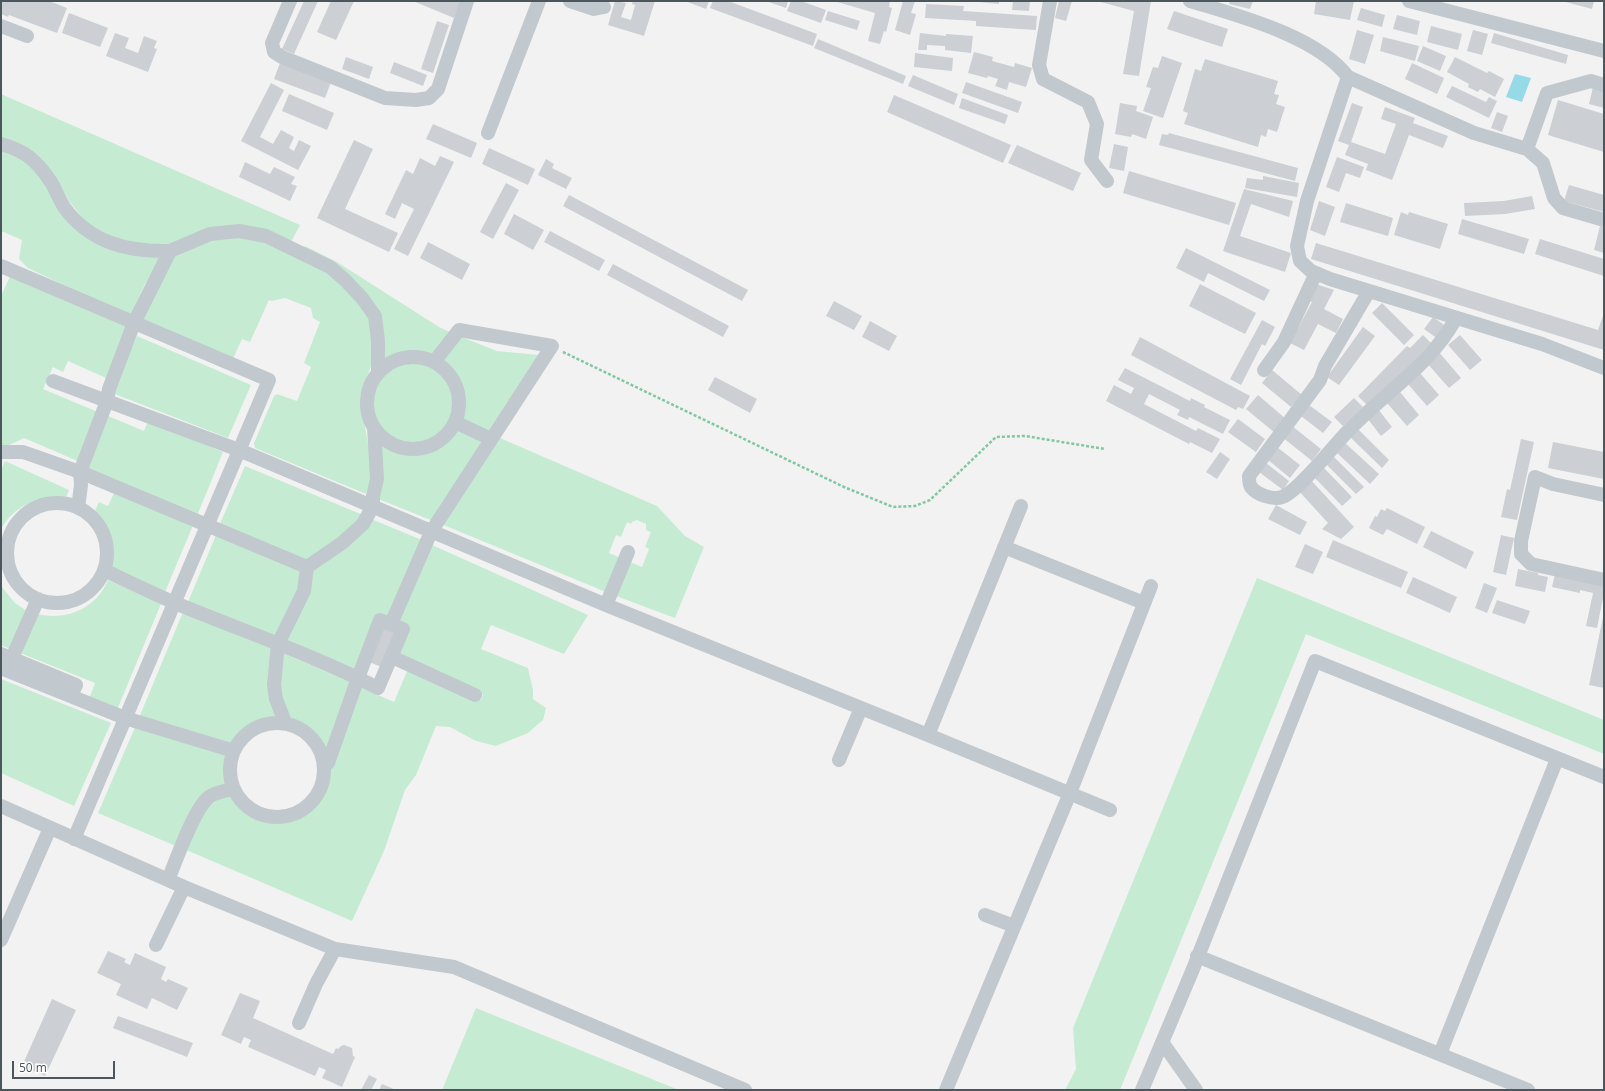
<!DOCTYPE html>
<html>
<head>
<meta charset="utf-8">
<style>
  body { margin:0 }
  #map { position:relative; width:1605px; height:1091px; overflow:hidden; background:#f3f2f2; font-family:"Open Sans",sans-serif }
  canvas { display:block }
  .frame { position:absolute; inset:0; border:2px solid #4b565d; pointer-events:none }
  .scale { position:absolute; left:12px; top:1061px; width:103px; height:18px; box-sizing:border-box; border:2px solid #4b565d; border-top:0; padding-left:5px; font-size:12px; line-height:14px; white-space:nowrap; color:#4b565d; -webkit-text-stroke:3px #fff; paint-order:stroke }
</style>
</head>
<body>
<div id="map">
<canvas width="1605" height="1091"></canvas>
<div class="frame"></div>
<div class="scale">50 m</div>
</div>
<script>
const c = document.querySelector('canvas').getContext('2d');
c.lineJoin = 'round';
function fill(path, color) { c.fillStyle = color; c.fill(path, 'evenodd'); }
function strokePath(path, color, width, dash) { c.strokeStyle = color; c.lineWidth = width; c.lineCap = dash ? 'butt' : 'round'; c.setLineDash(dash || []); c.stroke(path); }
fill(new Path2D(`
  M 1,94 L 300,225 L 291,242 L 268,230 L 166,246 L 146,247 L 103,233 L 84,220 L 69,201 L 58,181 L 39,156 L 19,143 L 1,139 Z
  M 1,147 L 30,161 L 77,227 L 162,256 L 144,286 L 130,317 L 28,268 L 19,259 L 22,240 L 1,231 Z
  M 237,236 L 264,240 L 328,269 L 370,315 L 373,338 L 371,366 L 360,397 L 373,474 L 366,494 L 255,448 L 254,443 L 274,396 L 277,394 L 297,401 L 311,367 L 304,363 L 320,322 L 313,318 L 311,308 L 285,298 L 272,301 L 269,300 L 250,342 L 242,339 L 232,361 L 141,319 L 174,254 L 208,238 Z
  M 305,246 L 337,262 L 439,327 L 452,333 L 430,357 C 412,352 404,353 386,360 L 383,356 L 378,315 L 304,248 Z
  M 11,274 L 129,328 L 106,378 L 68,361 L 63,372 L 53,367 L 43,389 L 98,412 L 80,462 L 24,438 L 5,447 L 1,445 L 1,296 Z
  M 137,336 L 251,385 L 228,438 L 112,393 Z
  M 459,336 L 497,351 L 539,355 L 487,433 L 460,419 C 465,393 462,377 439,362 Z
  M372 402a41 41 0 1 1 82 0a41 41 0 1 1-82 0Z
  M 106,415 L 144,431 L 148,421 L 223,452 L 197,516 L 85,471 Z
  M 456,427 L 484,442 L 433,521 L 376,498 L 382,441 C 388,443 393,447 399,449 C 420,456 444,447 456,427 Z
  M 500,438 L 657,506 L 685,536 L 704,547 L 675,618 L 616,596 L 630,562 L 642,567 L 649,549 L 645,547 L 651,532 L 646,530 L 646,524 L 637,520 L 632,522 L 631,524 L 627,522 L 621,537 L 616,535 L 609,553 L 621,558 L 606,592 L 441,524 Z
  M 5,461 L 69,490 L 65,500 C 40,493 13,507 1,529 L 1,470 Z
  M 245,466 L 363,515 L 340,539 L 305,562 L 219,526 Z
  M 114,493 L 194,523 L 165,592 L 111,568 C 114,548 108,529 93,515 L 99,502 L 108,506 Z
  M 371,519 L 422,540 L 389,620 L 356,671 L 286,642 L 311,570 Z
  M 216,535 L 301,571 L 300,593 L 278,639 L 188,602 Z
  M 430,544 L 588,615 L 564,654 L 491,625 L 481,649 L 528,668 L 533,690 L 533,699 L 546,708 L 543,720 L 528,733 L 496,746 L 476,741 L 450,727 L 436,726 L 416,775 L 405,790 L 384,851 L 352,921 L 184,849 L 205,808 L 230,792 C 239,807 253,819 271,821 C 295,822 316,811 325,789 C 329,779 329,769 333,759 C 342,735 351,711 360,687 L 394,702 L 408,669 L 481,700 L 483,695 L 397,656 L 410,627 L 397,621 Z
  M 1257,578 L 1604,720 L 1604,754 L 1306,634 L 1120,1090 L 1065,1090 L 1076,1069 L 1073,1028 Z
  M 108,580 L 161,604 L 117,710 L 89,699 L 95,683 L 20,653 L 37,614 C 66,621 96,609 108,580 Z
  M 1,586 L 15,603 L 27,611 L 10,649 L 1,645 Z
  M 183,612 L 273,649 L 276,717 C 256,720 240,728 230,747 L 138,720 Z
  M 282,653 L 352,682 L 327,754 C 321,736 307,724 290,719 C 280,693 278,681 282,653 Z
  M 1,679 L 111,723 L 74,806 L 1,773 Z
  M 136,725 L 228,752 L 225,770 L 228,786 L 217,790 L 178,847 L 98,813 Z
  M 476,1008 L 679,1090 L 442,1090 Z`), '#c5ecd2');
fill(new Path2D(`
  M 1515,74 L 1531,78 L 1522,102 L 1506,97 Z`), '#95dae6');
fill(new Path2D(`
  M 1,1 L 49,1 L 67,8 L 57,33 L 9,15 L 8,17 L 1,14 Z
  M 304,1 L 318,1 L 294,54 L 282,49 Z
  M 331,1 L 354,1 L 336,40 L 317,32 Z
  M 413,1 L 461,1 L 454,18 Z
  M 615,1 L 626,3 L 621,17 L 631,20 L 635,5 L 632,4 L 633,1 L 655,1 L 644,36 L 608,25 Z
  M 685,1 L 709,1 L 706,9 Z
  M 713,1 L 728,1 L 817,34 L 813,46 L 710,8 Z
  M 766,1 L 788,1 L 786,8 Z
  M 791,1 L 801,1 L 826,10 L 821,23 L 787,11 Z
  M 834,1 L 890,1 L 889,7 L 892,8 L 886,32 L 884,31 L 880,44 L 868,41 L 875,13 Z
  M 903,1 L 915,1 L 911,13 L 916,14 L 910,35 L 895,30 Z
  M 979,1 L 999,1 L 999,4 L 979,2 Z
  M 1013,1 L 1030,1 L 1029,11 L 1012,10 Z
  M 1059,1 L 1072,1 L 1066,21 L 1055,18 Z
  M 1097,1 L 1151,1 L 1139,76 L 1123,74 L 1134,11 Z
  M 1230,1 L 1253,1 L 1250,9 L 1229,4 Z
  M 1316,1 L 1354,1 L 1350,20 L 1314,14 Z
  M 1562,1 L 1594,1 L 1592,9 Z
  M 926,4 L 964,6 L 963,11 L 1037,16 L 1036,30 L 976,26 L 976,21 L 925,18 Z
  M 1361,8 L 1385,15 L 1382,27 L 1357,20 Z
  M 828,11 L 860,21 L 857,30 L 825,20 Z
  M 1174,11 L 1228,29 L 1222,47 L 1167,29 Z
  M 69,13 L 108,28 L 100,47 L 62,33 Z
  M 1397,15 L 1420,21 L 1417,35 L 1393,29 Z
  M 437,21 L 449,25 L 433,73 L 421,69 Z
  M 1431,26 L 1462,34 L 1458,50 L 1427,42 Z
  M 1357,30 L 1374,35 L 1365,64 L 1349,59 Z
  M 1473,30 L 1488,34 L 1482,55 L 1467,51 Z
  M 115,33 L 129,38 L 125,48 L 138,53 L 144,36 L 157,41 L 154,48 L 157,49 L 148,72 L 106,56 Z
  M 920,33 L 946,36 L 946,34 L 973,36 L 971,53 L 945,50 L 945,46 L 927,45 L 927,50 L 918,50 Z
  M 1494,33 L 1568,55 L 1566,64 L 1491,43 Z
  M 1383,37 L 1419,46 L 1415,61 L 1380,51 Z
  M 818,39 L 906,76 L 903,84 L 814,48 Z
  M 1423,46 L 1446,56 L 1440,71 L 1417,61 Z
  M 974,52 L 993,57 L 992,61 L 1014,67 L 1015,63 L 1032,68 L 1026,87 L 1009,82 L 1007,90 L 995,86 L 998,79 L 988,76 L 987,78 L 968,73 Z
  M 915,53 L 953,58 L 952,71 L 914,67 Z
  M 1162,56 L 1182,63 L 1163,118 L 1143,111 L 1151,88 L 1146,87 L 1153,67 L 1158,68 Z
  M 346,57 L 373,67 L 369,79 L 342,69 Z
  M 1455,57 L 1487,73 L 1489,71 L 1504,79 L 1495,97 L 1480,89 L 1478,92 L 1468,87 L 1469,84 L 1447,72 Z
  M 1205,59 L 1278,81 L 1274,94 L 1279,95 L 1276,104 L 1285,107 L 1277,132 L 1268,129 L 1266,137 L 1261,135 L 1258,147 L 1184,124 L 1188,113 L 1183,111 L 1195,69 L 1201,71 Z
  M 394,62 L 427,75 L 423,86 L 390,73 Z
  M 280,63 L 331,82 L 325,98 L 274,79 Z
  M 1412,63 L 1444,78 L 1437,94 L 1405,79 Z
  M 913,75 L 958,94 L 954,105 L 908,86 Z
  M 966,82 L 1022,102 L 1018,113 L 962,93 Z
  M 271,83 L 284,90 L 260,137 L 273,144 L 281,130 L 294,137 L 289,148 L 294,151 L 299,140 L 311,146 L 298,170 L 241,141 Z
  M 1452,86 L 1486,102 L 1489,97 L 1497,101 L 1489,118 L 1446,97 Z
  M 1593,87 L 1604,90 L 1604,108 L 1589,104 Z
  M 289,94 L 334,113 L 327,130 L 282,111 Z
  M 894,95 L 1011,145 L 1003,163 L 887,112 Z
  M 962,98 L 1008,115 L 1005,124 L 959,108 Z
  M 1558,100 L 1604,114 L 1604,152 L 1548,135 Z
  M 1120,103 L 1137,106 L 1136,111 L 1153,117 L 1146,139 L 1132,134 L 1131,137 L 1115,134 Z
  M 1352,103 L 1363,107 L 1351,142 L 1385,154 L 1396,124 L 1381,119 L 1385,107 L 1415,118 L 1413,123 L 1448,136 L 1443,148 L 1409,135 L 1392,180 L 1366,170 L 1368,164 L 1345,155 L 1349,145 L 1338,141 Z
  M 1497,112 L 1508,116 L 1502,132 L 1491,128 Z
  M 433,124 L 477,143 L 471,158 L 426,139 Z
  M 1169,133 L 1298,168 L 1295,181 L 1159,145 L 1162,134 L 1168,135 Z
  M 354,140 L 373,149 L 345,209 L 398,233 L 389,252 L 317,218 Z
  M 1114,144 L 1128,147 L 1124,171 L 1109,168 Z
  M 1017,145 L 1081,173 L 1073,191 L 1008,163 Z
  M 489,148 L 535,169 L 528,185 L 482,164 Z
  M 440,156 L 454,162 L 408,256 L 394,249 L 414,209 L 402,203 L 395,219 L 385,214 L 406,170 L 413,174 L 420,158 L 435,166 Z
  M 1337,157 L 1364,167 L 1360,178 L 1346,173 L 1339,192 L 1326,187 Z
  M 546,159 L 554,164 L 552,168 L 572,178 L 566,189 L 538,175 Z
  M 245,162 L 270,174 L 274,167 L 295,177 L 291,184 L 297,186 L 290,201 L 239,177 Z
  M 1129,171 L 1236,203 L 1229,225 L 1123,193 Z
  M 1263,176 L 1299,183 L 1297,197 L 1245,188 L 1247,178 L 1263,180 Z
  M 506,183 L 519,190 L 493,239 L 480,232 Z
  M 1569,185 L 1604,195 L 1604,212 L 1564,201 Z
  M 1244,189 L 1293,201 L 1289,217 L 1251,204 L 1240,236 L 1291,253 L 1285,272 L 1223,251 Z
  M 569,195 L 748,290 L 742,301 L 563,206 Z
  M 1532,196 L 1535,209 L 1505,214 L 1465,216 L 1464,203 L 1504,201 Z
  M 1319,201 L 1335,207 L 1325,236 L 1310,230 Z
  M 1346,203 L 1393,218 L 1388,236 L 1340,222 Z
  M 1401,212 L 1408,215 L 1409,212 L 1448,224 L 1440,249 L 1394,235 Z
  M 514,214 L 544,230 L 533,250 L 504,234 Z
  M 1462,219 L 1529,239 L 1524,254 L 1458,234 Z
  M 1600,226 L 1604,228 L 1604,253 L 1594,250 Z
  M 550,231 L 605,260 L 599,271 L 544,242 Z
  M 1540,239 L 1604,259 L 1604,276 L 1535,254 Z
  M 428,242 L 470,264 L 462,280 L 420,258 Z
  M 1316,243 L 1598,330 L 1604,313 L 1604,350 L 1311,259 Z
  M 1186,248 L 1270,290 L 1264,301 L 1208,273 L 1204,282 L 1176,268 Z
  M 613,264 L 729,326 L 723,337 L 607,275 Z
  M 1200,284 L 1256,313 L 1245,334 L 1189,306 Z
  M 1316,284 L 1334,290 L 1324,309 L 1343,319 L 1336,333 L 1318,324 L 1304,350 L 1290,343 L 1312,302 L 1307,300 Z
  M 834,301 L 862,316 L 854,330 L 826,316 Z
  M 1382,303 L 1414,335 L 1404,345 L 1372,313 Z
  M 1433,317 L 1447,327 L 1438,339 L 1424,329 Z
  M 1262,320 L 1275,327 L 1265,346 L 1262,344 L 1241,385 L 1230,379 Z
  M 870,321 L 897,336 L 889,351 L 862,337 Z
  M 1363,327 L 1375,336 L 1339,385 L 1327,377 Z
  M 1423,335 L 1431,343 L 1418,357 L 1420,359 L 1370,408 L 1358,396 L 1407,346 L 1410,348 Z
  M 1460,335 L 1482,360 L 1470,370 L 1448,345 Z
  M 1140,337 L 1250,396 L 1243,409 L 1238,407 L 1236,410 L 1131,355 Z
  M 1438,351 L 1461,378 L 1449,388 L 1426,362 Z
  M 1125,368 L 1190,401 L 1191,398 L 1205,405 L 1204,407 L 1230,420 L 1223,434 L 1189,417 L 1188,420 L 1177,415 L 1180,410 L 1149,394 L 1144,404 L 1196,431 L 1198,428 L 1220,439 L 1212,453 L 1190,442 L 1189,444 L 1106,401 L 1114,385 L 1131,394 L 1134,388 L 1118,380 Z
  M 1272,370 L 1302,395 L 1291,407 L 1262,383 Z
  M 1420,373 L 1439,395 L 1427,406 L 1408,384 Z
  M 715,377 L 757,399 L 750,413 L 708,390 Z
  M 1400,392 L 1419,415 L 1407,426 L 1387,403 Z
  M 1258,395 L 1286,419 L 1275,433 L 1246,409 Z
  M 1354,398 L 1363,407 L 1343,426 L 1334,417 Z
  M 1309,405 L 1332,422 L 1323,433 L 1301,416 Z
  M 1378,409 L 1392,427 L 1381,436 L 1367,418 Z
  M 1238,419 L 1265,439 L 1256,452 L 1228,432 Z
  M 1292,426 L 1321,449 L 1312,461 L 1282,437 Z
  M 1357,428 L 1389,460 L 1382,468 L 1349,436 Z
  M 1521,439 L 1534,442 L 1517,520 L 1501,517 L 1507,489 L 1510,490 Z
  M 1344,442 L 1379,474 L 1370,484 L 1335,451 Z
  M 1553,442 L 1604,452 L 1604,479 L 1548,468 Z
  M 1277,447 L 1300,465 L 1290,478 L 1267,459 Z
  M 1220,452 L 1230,459 L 1217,479 L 1206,472 Z
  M 1332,455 L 1364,487 L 1356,494 L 1324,462 Z
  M 1266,463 L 1289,481 L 1283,490 L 1259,472 Z
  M 1323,467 L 1352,497 L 1342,506 L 1313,476 Z
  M 1310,479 L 1354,527 L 1341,539 L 1322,529 L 1328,523 L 1298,490 Z
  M 1276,505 L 1307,522 L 1300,535 L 1268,519 Z
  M 1387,508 L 1425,527 L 1417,544 L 1387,529 L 1383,535 L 1369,528 L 1375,516 L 1377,517 L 1381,509 L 1385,511 Z
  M 1431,531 L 1474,552 L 1466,569 L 1423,547 Z
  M 1501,535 L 1514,538 L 1506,575 L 1493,572 Z
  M 1333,540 L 1408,572 L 1401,588 L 1326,557 Z
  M 1305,544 L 1323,552 L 1313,574 L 1295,567 Z
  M 1518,569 L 1538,573 L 1538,575 L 1548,577 L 1545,592 L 1515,586 Z
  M 1555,574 L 1604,584 L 1604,593 L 1597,628 L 1586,626 L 1593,593 L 1580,590 L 1580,593 L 1552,587 Z
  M 1413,577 L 1457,597 L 1450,613 L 1406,593 Z
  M 1484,583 L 1497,588 L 1487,613 L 1475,608 Z
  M 1497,600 L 1530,611 L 1525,624 L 1492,613 Z
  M 1603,617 L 1604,617 L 1604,688 L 1589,685 Z
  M 383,627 L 399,633 L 384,668 L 369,662 Z
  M 108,951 L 126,959 L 124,962 L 130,965 L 135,953 L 166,967 L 161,979 L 166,982 L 168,979 L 188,988 L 177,1010 L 152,998 L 147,1009 L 116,995 L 121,984 L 97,973 Z
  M 240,993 L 260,1001 L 253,1018 L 333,1054 L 336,1048 L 338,1049 L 341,1046 L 344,1045 L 352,1048 L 353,1056 L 355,1057 L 342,1087 L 322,1078 L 326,1070 L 319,1067 L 315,1076 L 248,1047 L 251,1040 L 244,1037 L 241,1044 L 221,1035 Z
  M 52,999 L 76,1010 L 45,1076 L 22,1066 Z
  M 118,1016 L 193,1043 L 187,1057 L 113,1028 Z
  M 369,1075 L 377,1079 L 371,1090 L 361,1090 Z
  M 382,1084 L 396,1090 L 379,1090 Z`), '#cccfd3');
strokePath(new Path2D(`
  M 563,352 L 844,487 L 893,507 L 915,506 L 930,500 L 996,437 L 1025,436 L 1105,449`), '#7fc8a0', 2.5, [3, 2]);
strokePath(new Path2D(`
  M 290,1 L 272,43 L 274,52 L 282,57 L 385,98 L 416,100 L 429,98 L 438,89 L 467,1
  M 570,1 L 594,9 L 604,7
  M 1050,1 L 1039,65 L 1043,79 L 1088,102 L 1097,124 L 1091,160 L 1107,181
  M 1190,1 C 1239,16 1317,36 1348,77 L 1307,201 L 1297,246 L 1300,261 L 1311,271 L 1330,279 L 1542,344 L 1604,368
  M 1409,1 L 1604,51
  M 1,26 L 27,36
  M 1348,77 L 1474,133 L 1527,149 L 1547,93 L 1591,81 L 1604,85
  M 488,133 L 539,1
  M 1,144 C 26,151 37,161 51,182 C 56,190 59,199 64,207 C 90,243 128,252 170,251
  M 1527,149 L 1543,163 L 1554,198 L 1563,208 L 1604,220
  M 1,266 L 269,380 L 74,839
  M 1369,291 L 1325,366 L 1320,380 L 1249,476 C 1249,480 1249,484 1251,487 C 1257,495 1273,500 1282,497 C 1298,492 1334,445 1348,431 C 1384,393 1431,365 1456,318
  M367 403a46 46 0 1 1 92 0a46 46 0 1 1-92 0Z
  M 1264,370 L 1284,342 L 1316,273
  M 53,381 L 239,450 L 606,605 L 928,735 L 1110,810
  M 455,422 L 491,439
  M 1,452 L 23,452 L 80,472 L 307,567 L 342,543 L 363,524 L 373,506 L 373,496 L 377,479 L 374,427
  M 1604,495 L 1553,484 L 1535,477 L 1521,541 L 1521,554 L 1531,564 L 1604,580
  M7 553a50 50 0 1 1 100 0a50 50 0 1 1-100 0Z
  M 78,508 L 81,485 L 80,472 L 107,401 L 109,389 L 134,323 L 170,251 L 210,234 L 239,231 L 266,236 L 330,267 L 345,280 L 362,298 L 375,316 L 378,341 L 378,371
  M 1004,547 L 1144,603
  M 106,571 C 129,582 152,593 175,603 C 243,631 313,655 378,688 L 403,629 L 380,620 L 358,678 L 328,763 L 325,764
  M 606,605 L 628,552
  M 391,624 L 431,532 L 552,346 L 459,330 L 434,362
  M 1,654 L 76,685 L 71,696
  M 392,657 L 475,695
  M 12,658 L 38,599
  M 1,668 L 125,718 L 234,751
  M 285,722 L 276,699 L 274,685 L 278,644 L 304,591 L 307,567
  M230 770a47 47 0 1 1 94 0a47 47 0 1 1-94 0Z
  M 928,735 L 1021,506
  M 839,760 L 861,708
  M 1,806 L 184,887 L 335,949 L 454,967 L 745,1090
  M 168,880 C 176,861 194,808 209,797 C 216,792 224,791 233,789
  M 985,915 L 1014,926
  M 1,940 L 50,828
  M 156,945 L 184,887
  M 1197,956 L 1528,1090
  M 299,1023 L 316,984 L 335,949
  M 1162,1042 L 1196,1090
  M 1440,1054 L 1557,759
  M 946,1090 L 1070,793 L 1151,586
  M 1142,1090 L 1193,969 L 1315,661 L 1604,777`), '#c1c9cf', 14);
</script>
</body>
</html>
